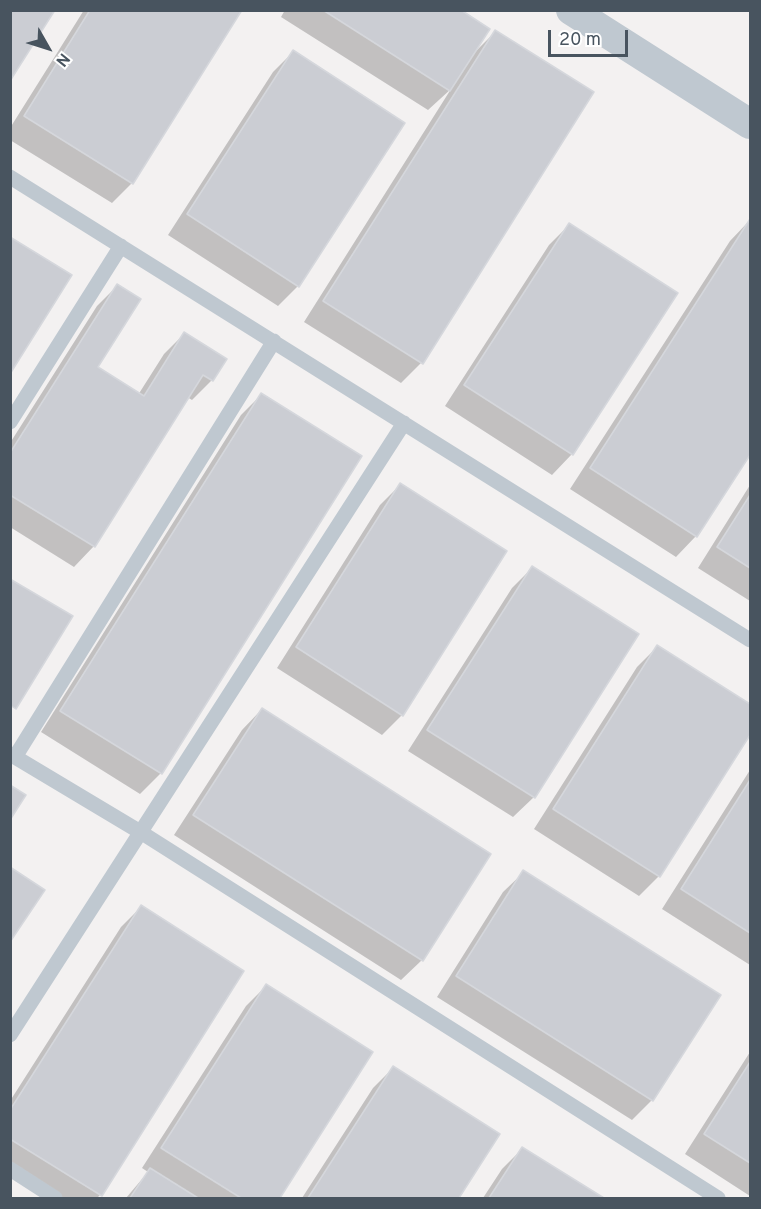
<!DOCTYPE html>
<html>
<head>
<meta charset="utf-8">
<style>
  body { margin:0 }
  #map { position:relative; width:761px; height:1209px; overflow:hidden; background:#f3f1f1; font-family:Overpass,sans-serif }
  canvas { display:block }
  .frame { position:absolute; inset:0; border:12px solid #48545f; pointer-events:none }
  .north { position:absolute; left:18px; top:18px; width:60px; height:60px; -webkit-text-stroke:4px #fff; paint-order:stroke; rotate:129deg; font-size:16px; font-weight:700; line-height:24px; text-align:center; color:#48545f }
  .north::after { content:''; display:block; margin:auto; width:21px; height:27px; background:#48545f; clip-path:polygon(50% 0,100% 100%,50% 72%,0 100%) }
  .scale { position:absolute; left:548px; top:30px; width:80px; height:27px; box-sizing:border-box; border:3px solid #48545f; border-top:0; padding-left:8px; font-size:18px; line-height:21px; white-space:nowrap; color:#48545f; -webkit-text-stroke:4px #fff; paint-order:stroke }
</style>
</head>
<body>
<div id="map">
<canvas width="761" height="1209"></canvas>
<div class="frame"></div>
<div class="north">N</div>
<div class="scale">20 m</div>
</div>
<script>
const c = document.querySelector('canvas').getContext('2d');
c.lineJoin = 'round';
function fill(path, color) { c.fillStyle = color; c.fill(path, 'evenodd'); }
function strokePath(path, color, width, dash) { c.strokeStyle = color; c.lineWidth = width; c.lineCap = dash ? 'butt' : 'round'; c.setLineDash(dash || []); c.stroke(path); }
fill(new Path2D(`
  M 84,10 L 241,10 L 132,183 L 112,203 L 10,140 L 10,128 Z
  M 285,10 L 459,10 L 474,53 L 495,32 L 592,93 L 421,363 L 401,383 L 304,322 L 451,89 L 428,110 L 281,17 Z
  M 293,52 L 298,286 L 278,306 L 168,235 L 273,72 Z
  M 750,220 L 750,452 L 696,536 L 676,557 L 570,489 L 730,241 Z
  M 569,225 L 676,294 L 572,454 L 552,475 L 445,406 L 549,245 Z
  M 117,286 L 96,368 L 138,395 L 164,354 L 184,334 L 212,380 L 192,400 L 187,397 L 94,546 L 74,567 L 10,527 L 10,443 L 97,306 Z
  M 261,395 L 360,457 L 161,773 L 140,794 L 41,732 L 241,415 Z
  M 400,485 L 402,715 L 382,735 L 277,668 L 380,505 Z
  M 750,485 L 750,601 L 698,568 Z
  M 532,568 L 637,635 L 534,797 L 513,817 L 408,751 L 512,588 Z
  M 657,647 L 750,706 L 750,732 L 659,876 L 639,896 L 534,829 L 637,667 Z
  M 262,709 L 422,960 L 401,980 L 174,835 L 242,730 Z
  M 750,770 L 750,965 L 662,909 Z
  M 524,872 L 652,1100 L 632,1120 L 437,997 L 503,892 Z
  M 141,907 L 242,971 L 100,1195 L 97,1198 L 53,1198 L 10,1171 L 10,1101 L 121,927 Z
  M 266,986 L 371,1052 L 278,1198 L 126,1198 L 148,1172 L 142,1168 L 246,1006 Z
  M 750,1052 L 750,1196 L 685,1154 Z
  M 393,1068 L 498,1134 L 457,1198 L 302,1198 L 373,1088 Z
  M 522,1149 L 601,1198 L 483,1198 L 502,1169 Z`), '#0003');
const building = new Path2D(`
  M 10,10 L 55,10 L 10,81 Z
  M 90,10 L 242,10 L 133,184 L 24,116 Z
  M 323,10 L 461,10 L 490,29 L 450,91 Z
  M 495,30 L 594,92 L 423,364 L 323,301 Z
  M 293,50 L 405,123 L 299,287 L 187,214 Z
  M 750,219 L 750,455 L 697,537 L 590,468 Z
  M 569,223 L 678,293 L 573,455 L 464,385 Z
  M 10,237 L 72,275 L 10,374 Z
  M 117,284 L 141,299 L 98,367 L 144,396 L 184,332 L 227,359 L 213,381 L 203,375 L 95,547 L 10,495 L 10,453 Z
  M 261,393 L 362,456 L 162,774 L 60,711 Z
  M 400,483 L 507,551 L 403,716 L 296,647 Z
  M 750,495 L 750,568 L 717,547 Z
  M 532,566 L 639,634 L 535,798 L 427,730 Z
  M 10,579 L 73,616 L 16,709 L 10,705 Z
  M 657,645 L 750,704 L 750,735 L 660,877 L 553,809 Z
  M 262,708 L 491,854 L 423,961 L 193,815 Z
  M 750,780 L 750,933 L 681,889 Z
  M 10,785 L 26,795 L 10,820 Z
  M 10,867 L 45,890 L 10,942 Z
  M 523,870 L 721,995 L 653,1101 L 456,976 Z
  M 141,905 L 244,971 L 102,1196 L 10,1139 L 10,1110 Z
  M 266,984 L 373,1052 L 280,1198 L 241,1198 L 161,1148 Z
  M 750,1062 L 750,1163 L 704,1134 Z
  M 393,1066 L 500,1134 L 459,1198 L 308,1198 Z
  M 522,1147 L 604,1198 L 489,1198 Z
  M 150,1168 L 198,1198 L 130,1198 Z`);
fill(building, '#cbcdd3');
strokePath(building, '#d5d7dc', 1.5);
strokePath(new Path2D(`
  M 10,177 L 750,640
  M 10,422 L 121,246
  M 10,754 L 142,833 L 718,1198
  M 15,757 L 274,341
  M 10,1035 L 404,423
  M 10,1169 L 55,1198`), '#bfc8d0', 15);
strokePath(new Path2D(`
  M 571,10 L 750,124`), '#bfc8d0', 30);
</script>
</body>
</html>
